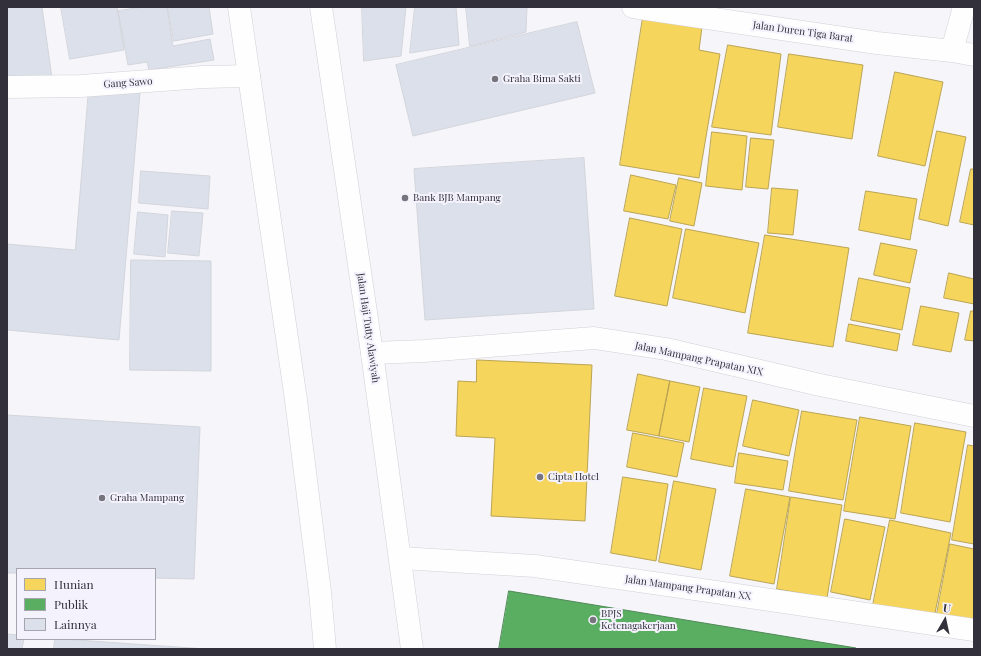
<!DOCTYPE html>
<html>
<head>
<meta charset="utf-8">
<style>
  body { margin:0 }
  #map { position:relative; width:981px; height:656px; overflow:hidden; background:#f5f5fa; font-family:"Playfair Display",serif }
  canvas { display:block }
  .frame { position:absolute; inset:0; border:8px solid #32303b; pointer-events:none }
  .legend { position:absolute; left:16px; top:568px; width:140px; height:72px; box-sizing:border-box; background:#f4f2fd; border:1px solid #a6a4af; margin:0; padding:5px 7px; list-style:none; font-size:12px; color:#32303b }
  .legend li { display:flex; align-items:center; gap:8px; height:20px }
  .legend b { width:20px; border:1px solid #a6a4af }
  .north { position:absolute; left:925px; top:600px; width:40px; height:40px; -webkit-text-stroke:3px #f4f2fd; paint-order:stroke; rotate:9deg; font-size:11px; font-weight:700; line-height:16px; text-align:center; color:#32303b }
  .north::after { content:''; display:block; margin:auto; width:14px; height:18px; background:#32303b; clip-path:polygon(50% 0,100% 100%,50% 72%,0 100%) }
</style>
</head>
<body>
<div id="map">
<canvas width="981" height="656"></canvas>
<div class="frame"></div>
<ul class="legend">
<li><b style="height:11px;background:#f6d55c"></b>Hunian</li>
<li><b style="height:11px;background:#5aae61"></b>Publik</li>
<li><b style="height:11px;background:#dce0ea"></b>Lainnya</li>
</ul>
<div class="north">U</div>
</div>
<script>
const c = document.querySelector('canvas').getContext('2d');
c.lineJoin = 'round';
function fill(path, color) { c.fillStyle = color; c.fill(path, 'evenodd'); }
function strokePath(path, color, width, dash) { c.strokeStyle = color; c.lineWidth = width; c.lineCap = dash ? 'butt' : 'round'; c.setLineDash(dash || []); c.stroke(path); }
function write(font, color, halo, rows, align = 'center') {
  c.font = font + ' "Playfair Display",serif'; c.lineWidth = 4; c.setLineDash([]); c.textBaseline = 'middle'; c.strokeStyle = halo; c.fillStyle = color; for (const [text, x, y, turn = 0] of rows) {
    c.save(); c.translate(x, y); c.rotate((+turn || 0) * Math.PI / 180); c.textAlign = isNaN(turn) ? turn : align; if (halo) c.strokeText(text, 0, 0); c.fillText(text, 0, 0); c.restore();
  }
}
const homes = new Path2D(`
  M 643,17 L 702,27 L 699,50 L 720,54 L 699,178 L 620,165 Z
  M 728,45 L 781,54 L 771,135 L 712,127 Z
  M 789,54 L 863,65 L 852,139 L 778,127 Z
  M 895,72 L 943,82 L 925,166 L 878,156 Z
  M 937,131 L 966,137 L 948,226 L 919,219 Z
  M 712,132 L 747,136 L 742,190 L 706,186 Z
  M 751,138 L 774,140 L 768,189 L 746,187 Z
  M 971,169 L 974,169 L 974,225 L 960,222 Z
  M 631,175 L 676,185 L 668,219 L 624,211 Z
  M 679,178 L 702,183 L 694,226 L 670,221 Z
  M 772,188 L 798,190 L 793,235 L 768,233 Z
  M 866,191 L 917,199 L 910,240 L 859,230 Z
  M 630,218 L 682,229 L 667,306 L 615,296 Z
  M 686,229 L 759,243 L 745,313 L 673,298 Z
  M 765,235 L 849,248 L 833,347 L 748,333 Z
  M 881,243 L 917,250 L 910,283 L 874,275 Z
  M 949,273 L 974,279 L 974,304 L 944,298 Z
  M 859,278 L 910,288 L 902,330 L 851,320 Z
  M 921,306 L 959,313 L 951,352 L 913,345 Z
  M 971,311 L 974,311 L 974,341 L 965,340 Z
  M 849,324 L 900,334 L 897,351 L 846,341 Z
  M 477,360 L 592,365 L 585,521 L 491,516 L 495,438 L 456,436 L 458,381 L 476,382 Z
  M 638,374 L 670,381 L 659,436 L 627,430 Z
  M 670,381 L 700,387 L 689,442 L 659,436 Z
  M 704,388 L 747,396 L 733,467 L 691,459 Z
  M 753,400 L 799,410 L 789,456 L 743,446 Z
  M 802,411 L 857,420 L 843,500 L 789,491 Z
  M 860,417 L 911,426 L 895,519 L 844,511 Z
  M 915,423 L 966,432 L 950,522 L 901,513 Z
  M 633,433 L 684,443 L 677,477 L 627,467 Z
  M 968,445 L 974,446 L 974,544 L 952,540 Z
  M 739,453 L 788,461 L 783,490 L 735,483 Z
  M 623,477 L 668,484 L 656,561 L 611,553 Z
  M 674,481 L 716,489 L 701,570 L 659,562 Z
  M 746,489 L 790,497 L 774,584 L 730,576 Z
  M 791,497 L 842,505 L 827,598 L 777,589 Z
  M 845,519 L 885,527 L 870,600 L 831,592 Z
  M 890,520 L 951,533 L 933,623 L 872,610 Z
  M 950,544 L 974,549 L 974,626 L 936,619 Z`);
fill(homes, '#f6d55c');
strokePath(homes, '#bba452', 1);
const public = new Path2D(`
  M 509,591 L 856,648 L 856,649 L 499,649 Z`);
fill(public, '#5aae61');
strokePath(public, '#4e8856', 1);
const building = new Path2D(`
  M 7,7 L 42,7 L 52,78 L 7,77 Z
  M 61,7 L 117,7 L 124,50 L 70,59 Z
  M 144,7 L 167,7 L 173,46 L 210,39 L 214,60 L 149,70 L 147,62 L 128,65 L 118,11 Z
  M 168,7 L 209,7 L 213,34 L 174,41 Z
  M 362,7 L 406,7 L 401,56 L 364,61 Z
  M 415,7 L 456,7 L 459,45 L 410,53 Z
  M 466,7 L 527,7 L 526,32 L 470,46 Z
  M 577,22 L 595,93 L 413,136 L 396,65 Z
  M 89,88 L 140,93 L 119,340 L 7,330 L 7,244 L 75,250 Z
  M 584,158 L 594,309 L 425,320 L 414,169 Z
  M 141,171 L 210,176 L 208,209 L 139,203 Z
  M 172,211 L 203,213 L 199,256 L 168,253 Z
  M 138,212 L 168,215 L 165,257 L 134,254 Z
  M 131,260 L 211,261 L 211,371 L 130,370 Z
  M 7,415 L 200,427 L 194,579 L 155,578 L 155,569 L 17,569 L 17,573 L 7,573 Z
  M 7,634 L 17,635 L 17,639 L 24,639 L 22,649 L 7,649 Z
  M 55,639 L 62,639 L 206,649 L 54,649 Z`);
fill(building, '#dce0ea');
strokePath(building, '#d3d5dc', 1);
const minor = new Path2D(`
  M 633,7 L 877,43 L 952,51 L 974,55
  M 952,51 L 964,7
  M 7,87 L 81,86 L 203,77 L 249,76
  M 372,353 L 424,351 L 594,338 L 666,349 L 820,385 L 974,416
  M 400,558 L 535,566 L 716,592 L 974,630`);
const major = new Path2D(`
  M 239,7 L 296,400 L 320,592 L 325,649
  M 321,7 L 372,353 L 412,649`);
strokePath(minor, '#d1d0d7', 23);
strokePath(major, '#d1d0d7', 23);
strokePath(minor, '#fefefe', 22);
strokePath(major, '#fefefe', 22);
for (const [x, y, r, color] of [
  [495,79,4,"#76757e"],
  [405,198,4,"#76757e"],
  [540,477,4,"#76757e"],
  [102,498,4,"#76757e"],
  [593,620,4,"#76757e"]
]) { const dot = new Path2D(); dot.arc(x, y, r, 0, 2 * Math.PI); c.fillStyle = color; c.fill(dot); strokePath(dot, '#f4f2fd', 1.5); }
write('10px', '#32303b', '#f4f2fd', [
  ["Jalan Duren Tiga Barat",803,32,8],
  ["Gang Sawo",128,83,-4],
  ["Jalan Haji Tutty Alawiyah",368,328,82],
  ["Jalan Mampang Prapatan XIX",699,359,12],
  ["Jalan Mampang Prapatan XX",688,588,8]
]);
write('10px', '#32303b', '#f4f2fd', [
  ["Graha Bima Sakti",503,79],
  ["Bank BJB Mampang",413,198],
  ["Cipta Hotel",548,477],
  ["Graha Mampang",110,498],
  ["BPJS",601,614],
  ["Ketenagakerjaan",601,626]
], 'left');
</script>
</body>
</html>
